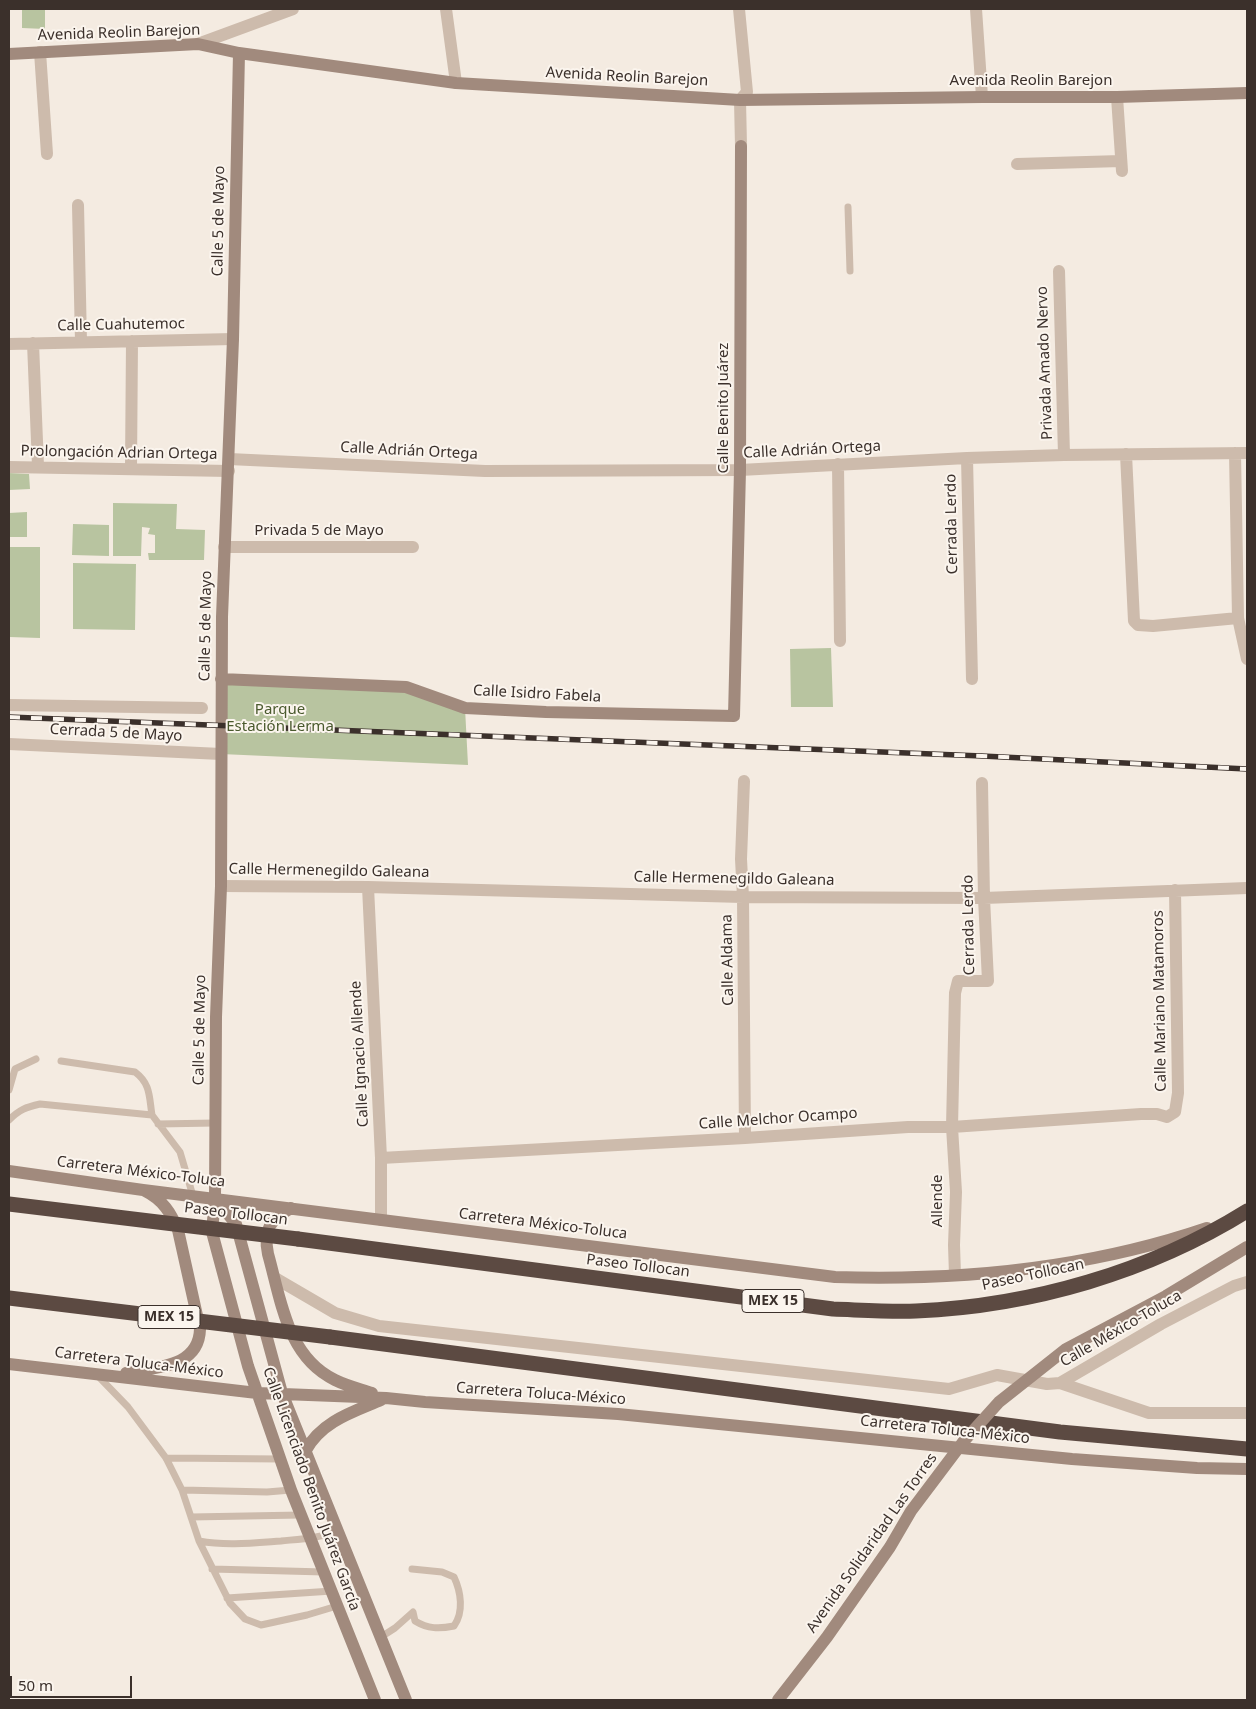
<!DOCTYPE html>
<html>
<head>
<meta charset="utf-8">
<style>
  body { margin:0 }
  #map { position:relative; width:1256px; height:1709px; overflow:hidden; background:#f4ebe1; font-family:"Noto Sans",sans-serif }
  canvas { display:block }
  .frame { position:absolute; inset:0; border:10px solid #3b302b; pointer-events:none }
  .scale { position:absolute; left:10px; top:1676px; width:122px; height:22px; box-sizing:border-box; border:2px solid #3b302b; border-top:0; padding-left:6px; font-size:15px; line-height:18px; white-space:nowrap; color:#3b302b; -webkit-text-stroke:4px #fbf5ee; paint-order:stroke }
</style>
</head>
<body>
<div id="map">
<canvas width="1256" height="1709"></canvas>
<div class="frame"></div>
<div class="scale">50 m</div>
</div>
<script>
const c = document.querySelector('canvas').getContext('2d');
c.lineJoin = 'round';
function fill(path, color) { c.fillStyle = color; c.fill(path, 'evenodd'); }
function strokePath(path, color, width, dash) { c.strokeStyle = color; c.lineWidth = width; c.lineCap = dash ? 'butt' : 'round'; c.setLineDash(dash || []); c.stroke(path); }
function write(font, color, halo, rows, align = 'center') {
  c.font = font + ' "Noto Sans",sans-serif'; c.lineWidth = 4; c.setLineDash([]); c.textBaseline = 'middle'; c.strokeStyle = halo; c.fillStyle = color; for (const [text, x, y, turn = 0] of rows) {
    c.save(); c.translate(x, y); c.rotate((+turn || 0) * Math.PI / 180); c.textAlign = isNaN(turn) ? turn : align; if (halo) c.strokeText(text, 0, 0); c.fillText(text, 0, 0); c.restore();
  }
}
fill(new Path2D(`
  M 22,9 L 45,9 L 45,29 L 22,28 Z
  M 9,473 L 29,474 L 30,489 L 9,490 Z
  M 113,503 L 177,504 L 176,529 L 205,530 L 204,560 L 149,560 L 148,553 L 155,553 L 155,535 L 148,534 L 150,528 L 142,527 L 141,556 L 113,556 Z
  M 27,512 L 27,537 L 9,537 L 9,513 Z
  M 73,524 L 109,525 L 109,556 L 72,555 Z
  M 9,547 L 40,547 L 40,638 L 9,637 Z
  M 73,563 L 136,564 L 135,630 L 73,629 Z
  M 831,648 L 833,707 L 791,707 L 790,649 Z
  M 221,679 L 406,687 L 465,708 L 468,765 L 221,754 Z`), '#b8c4a0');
strokePath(new Path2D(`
  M 848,207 L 850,271
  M 61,1061 L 135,1072 C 151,1084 149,1097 152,1115
  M 9,1090 L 15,1069 L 36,1059
  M 9,1120 C 19,1110 26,1107 40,1104 L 152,1115 L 180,1152 L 193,1196
  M 158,1124 L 215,1123
  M 98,1376 L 128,1407 L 166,1458 L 182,1490 L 267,1492 L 291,1490
  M 166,1458 L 280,1459
  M 182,1490 L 199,1541 C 226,1546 253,1543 281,1541 C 300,1539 320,1538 339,1531
  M 191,1517 L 301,1515
  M 199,1541 L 230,1603 L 245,1619 L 261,1625 L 307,1615 L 337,1606
  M 212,1569 L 324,1572
  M 227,1598 L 332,1591
  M 381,1637 L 395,1628 L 413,1612 L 415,1621 C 428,1629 439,1629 454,1626 C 464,1612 461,1592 454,1577 L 442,1572 L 412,1569`), '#cdbbac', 7);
strokePath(new Path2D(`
  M 446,9 L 456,83
  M 739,9 L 747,92 L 740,100 L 741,146
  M 976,9 L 982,97
  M 198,44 L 293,9
  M 40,52 L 47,154
  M 1117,97 L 1122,171
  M 1017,164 L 1121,161
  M 78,205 L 81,342
  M 1059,271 L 1064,455
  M 33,343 L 38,466
  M 9,344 L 233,339
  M 1235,453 L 1238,618 L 1247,659
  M 1126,454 L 1134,621 L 1138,625 L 1153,626 L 1238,618
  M 967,458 L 972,679
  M 229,459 L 485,471 L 740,470 L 967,458 L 1064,455 L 1247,453
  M 838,464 L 840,641
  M 9,467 L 229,471
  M 131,468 L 132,341
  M 224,547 L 413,547
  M 9,705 L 202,708
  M 9,744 L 221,754
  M 744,781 L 741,859 L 743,897 L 745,1138
  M 221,886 L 368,887 L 743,897 L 984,898 L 1247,888
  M 368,887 L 381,1158 L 381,1220
  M 381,1158 L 745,1138 L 908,1127 L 952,1127 L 1141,1114 L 1157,1114 L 1167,1117 L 1175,1112 L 1178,1093 L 1175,890
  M 955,1275 L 954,1245 L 956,1192 L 952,1127 L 955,993 L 958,981 L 988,981 L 984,898 L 982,783
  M 275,1278 L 335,1313 L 379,1326 L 949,1389 L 997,1375 L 1047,1384 L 1060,1383 L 1161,1324 L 1234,1286 L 1247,1282
  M 1060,1383 L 1149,1413 L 1247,1413`), '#cdbbac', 12);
strokePath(new Path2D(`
  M 239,53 L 233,339 L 222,617 L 221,886 L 216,1017 L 215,1198 L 212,1232 L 248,1366 L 291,1490 L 375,1700
  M 9,54 L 198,44 L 239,53 L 456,83 L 740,100 L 982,97 L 1117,97 L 1247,93
  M 221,679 L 406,687 L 465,708 L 546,712 L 734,716 L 740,470 L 741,146
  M 9,1171 L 143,1190 L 835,1277 C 961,1281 1087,1269 1207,1228
  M 215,1198 L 236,1224 L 282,1393 L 406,1700
  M 291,1208 C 270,1220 263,1229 268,1254 C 281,1300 287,1357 335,1380 C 347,1386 360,1389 372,1393
  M 9,1364 L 257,1393 L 386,1398 L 425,1402 L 618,1414 L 1072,1459 L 1197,1468 L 1247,1469
  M 126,1373 C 155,1367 199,1368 200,1329 L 178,1230 C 171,1213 163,1200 145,1191
  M 306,1450 C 322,1421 353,1412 381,1400`), '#a18a7d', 12);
strokePath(new Path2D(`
  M 298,1239 L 833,1309 C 861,1310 889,1312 916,1311 C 1032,1306 1149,1272 1247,1211
  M 330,1337 L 1060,1432 L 1247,1449`), '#5c4a42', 15);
const rail = new Path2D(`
  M 9,717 L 982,756 L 1247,769`);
strokePath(rail, '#3b302b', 5.5);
strokePath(rail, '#fbf5ee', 4, [11]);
strokePath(new Path2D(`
  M 778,1700 L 827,1637 L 890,1547 L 911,1511 L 963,1442 L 999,1402 L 1066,1349 L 1166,1296 L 1247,1247`), '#a18a7d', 12);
strokePath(new Path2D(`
  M 9,1204 L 298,1239
  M 9,1298 L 330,1337`), '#5c4a42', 15);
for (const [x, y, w] of [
  [773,1301,62],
  [169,1317,62]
]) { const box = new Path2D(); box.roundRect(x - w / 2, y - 11.5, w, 23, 4); c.fillStyle = '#fbf5ee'; c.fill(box); strokePath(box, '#3b302b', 1); }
write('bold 14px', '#3b302b', null, [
  ["MEX 15",773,1301],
  ["MEX 15",169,1317]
]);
write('15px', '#3b302b', '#fbf5ee', [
  ["Avenida Reolin Barejon",119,33,-2],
  ["Avenida Reolin Barejon",627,77,3],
  ["Avenida Reolin Barejon",1031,81],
  ["Calle 5 de Mayo",219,221,-89],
  ["Calle Cuahutemoc",121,325,-1],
  ["Privada Amado Nervo",1045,363,-92],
  ["Calle Benito Juárez",724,408,-90],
  ["Calle Adrián Ortega",812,450,-3],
  ["Calle Adrián Ortega",409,451,3],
  ["Prolongación Adrian Ortega",119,453,1],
  ["Cerrada Lerdo",952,524,-91],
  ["Privada 5 de Mayo",319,531],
  ["Calle 5 de Mayo",206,626,-89],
  ["Calle Isidro Fabela",537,694,3],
  ["Cerrada 5 de Mayo",116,733,3],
  ["Calle Hermenegildo Galeana",329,871,1],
  ["Calle Hermenegildo Galeana",734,879,1],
  ["Cerrada Lerdo",969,925,-91],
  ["Calle Aldama",728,960,-91],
  ["Calle Mariano Matamoros",1160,1001,-91],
  ["Calle 5 de Mayo",200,1030,-89],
  ["Calle Ignacio Allende",360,1054,-93],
  ["Calle Melchor Ocampo",778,1119,-4],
  ["Carretera México-Toluca",141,1172,7],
  ["Allende",938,1201,-90],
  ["Paseo Tollocan",236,1214,7],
  ["Carretera México-Toluca",543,1224,7],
  ["Paseo Tollocan",638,1266,7],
  ["Paseo Tollocan",1033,1275,-12],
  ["Calle México-Toluca",1121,1329,-30],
  ["Carretera Toluca-México",139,1363,7],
  ["Carretera Toluca-México",541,1394,4],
  ["Carretera Toluca-México",945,1430,6],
  ["Calle Licenciado Benito Juárez García",311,1489,70],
  ["Avenida Solidaridad Las Torres",872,1543,-55]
]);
write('15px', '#4a5a2e', '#fbf5ee', [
  ["Parque",280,710],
  ["Estación Lerma",280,727]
]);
</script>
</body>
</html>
